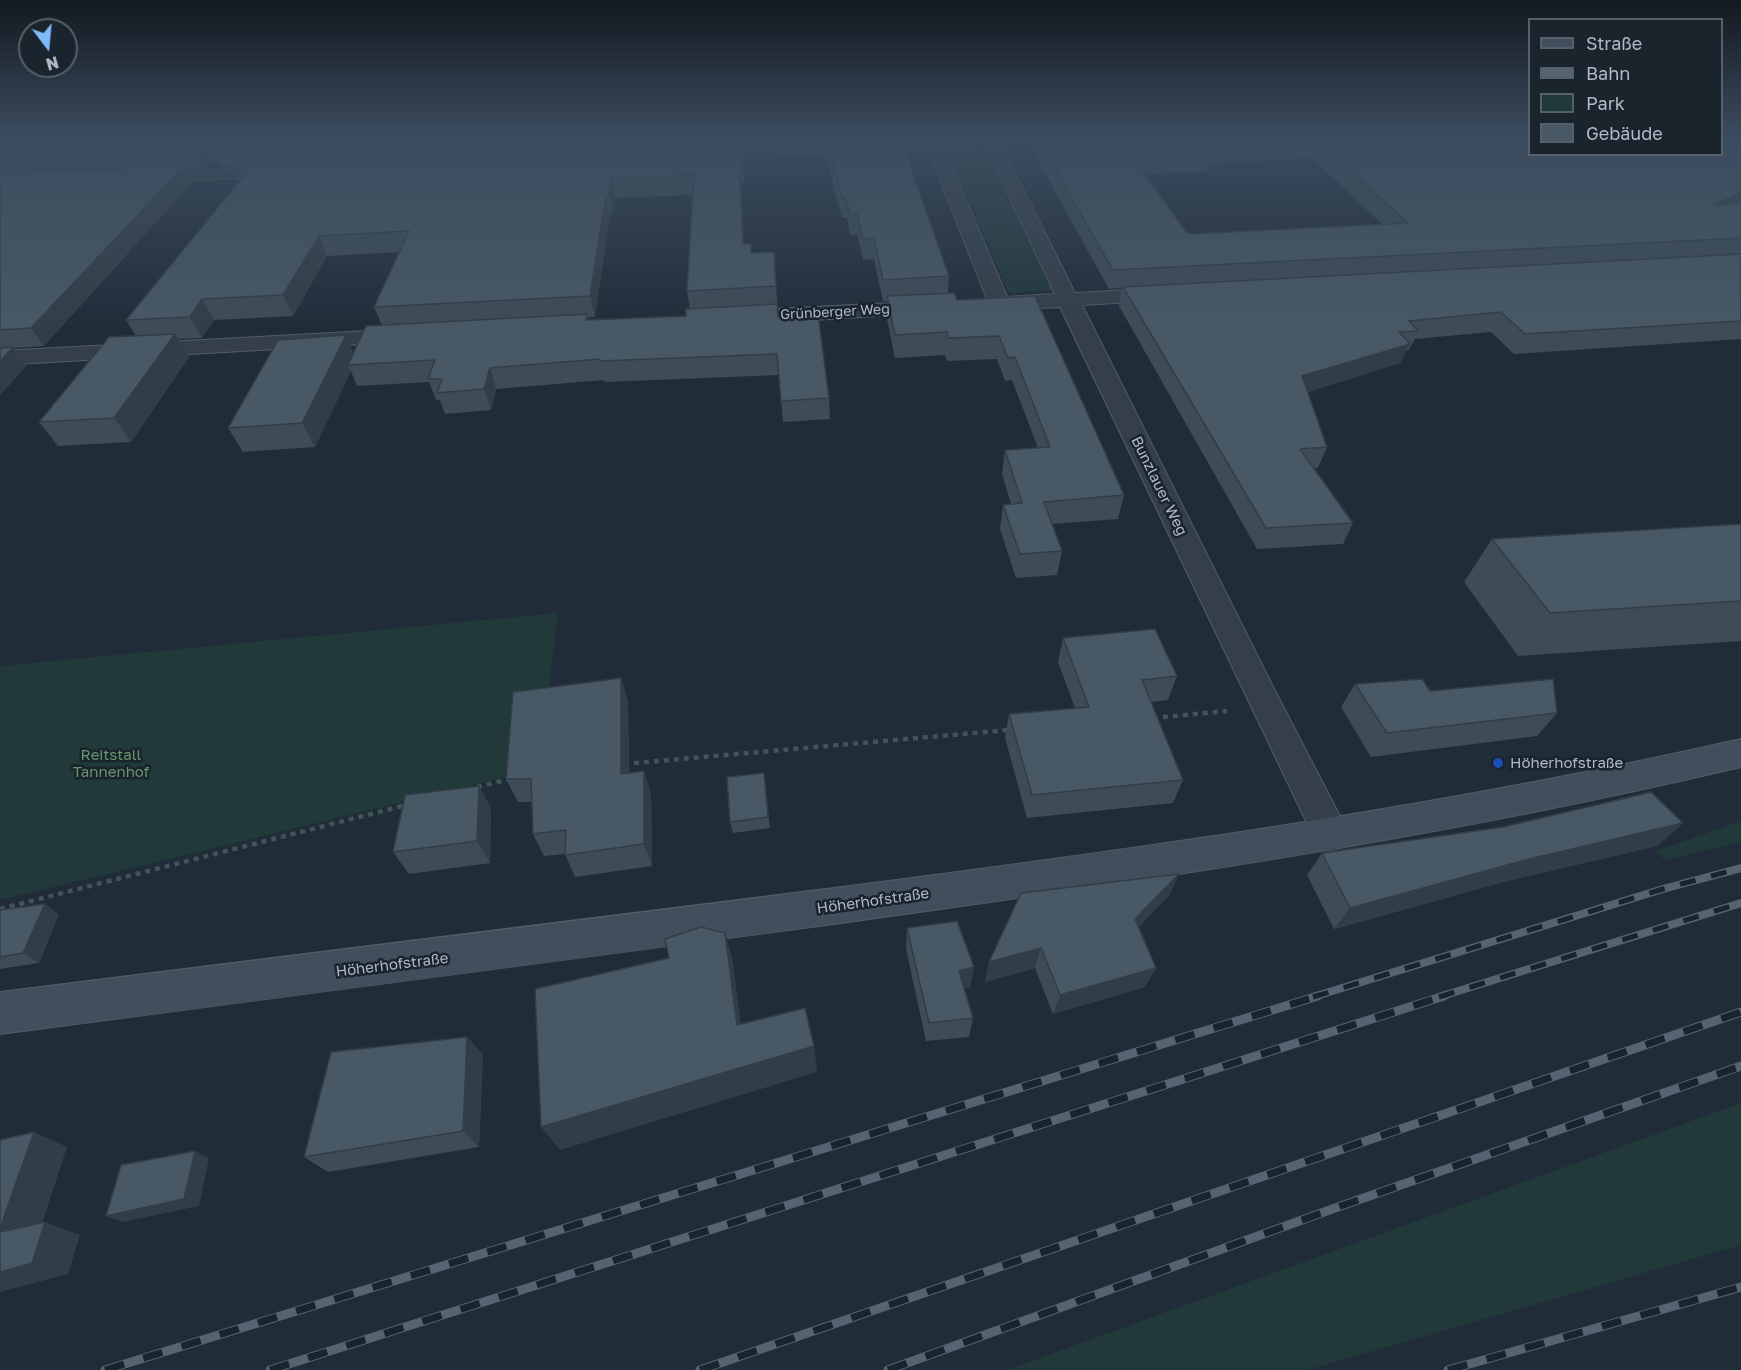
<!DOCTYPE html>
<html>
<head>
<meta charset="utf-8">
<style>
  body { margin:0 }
  #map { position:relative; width:1741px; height:1370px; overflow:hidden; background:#202d39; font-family:"Golos Text",sans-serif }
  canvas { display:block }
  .legend { position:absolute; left:1528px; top:18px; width:195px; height:138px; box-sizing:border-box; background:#1a242d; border:2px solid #56606a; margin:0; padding:8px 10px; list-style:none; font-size:18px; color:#afbac5 }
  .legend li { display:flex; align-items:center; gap:12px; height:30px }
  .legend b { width:30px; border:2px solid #56606a }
  .north { position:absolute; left:18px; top:18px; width:60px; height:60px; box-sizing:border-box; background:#1a242d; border:2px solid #56606a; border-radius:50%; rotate:164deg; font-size:16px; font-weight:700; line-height:24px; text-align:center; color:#afbac5 }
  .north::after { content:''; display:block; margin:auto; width:21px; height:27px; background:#80bbf9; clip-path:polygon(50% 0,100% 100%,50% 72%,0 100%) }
</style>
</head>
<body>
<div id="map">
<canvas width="1741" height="1370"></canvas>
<ul class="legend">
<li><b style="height:8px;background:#424e5c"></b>Straße</li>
<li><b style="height:8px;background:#566370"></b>Bahn</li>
<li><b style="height:16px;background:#22393a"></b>Park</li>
<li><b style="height:16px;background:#485865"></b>Gebäude</li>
</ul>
<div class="north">N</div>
</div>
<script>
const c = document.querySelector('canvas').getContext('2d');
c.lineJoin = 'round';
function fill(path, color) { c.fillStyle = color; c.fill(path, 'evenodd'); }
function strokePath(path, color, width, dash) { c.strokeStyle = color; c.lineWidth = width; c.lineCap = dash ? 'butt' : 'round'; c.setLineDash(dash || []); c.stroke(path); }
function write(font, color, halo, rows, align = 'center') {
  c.font = font + ' "Golos Text",sans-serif'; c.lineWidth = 5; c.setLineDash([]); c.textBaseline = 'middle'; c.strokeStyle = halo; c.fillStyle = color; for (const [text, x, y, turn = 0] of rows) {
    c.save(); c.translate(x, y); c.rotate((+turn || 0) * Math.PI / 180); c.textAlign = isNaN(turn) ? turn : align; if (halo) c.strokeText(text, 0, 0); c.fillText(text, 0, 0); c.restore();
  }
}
fill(new Path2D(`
  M 985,152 L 1052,290 L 1009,293 L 949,153 Z
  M 558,613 L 539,769 L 0,900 L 0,666 Z
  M 1741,821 L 1741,842 L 1665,860 L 1656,851 Z
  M 1741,1103 L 1741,1245 L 1307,1370 L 1007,1370 Z`), '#22393a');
const street = new Path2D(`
  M 923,137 L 939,137 L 940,140 L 981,137 L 1134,137 L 1126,142 L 1002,147 L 1075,293 L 1166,288 L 1174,289 L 1177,294 L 1174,299 L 1166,300 L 1082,305 L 1273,687 L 1344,824 L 1350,835 L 1344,846 L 1331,851 L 1318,846 L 1060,307 L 993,310 L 985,309 L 982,304 L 987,299 L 928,150 L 697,160 L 688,155 L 697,150 L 924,140 ZM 986,148 L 1055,294 L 1007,297 L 945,150 Z
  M 283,167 L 289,168 L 292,172 L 289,176 L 143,182 L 134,177 L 143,172 Z
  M 933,301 L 941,302 L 944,307 L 941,312 L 733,325 L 725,323 L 722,318 L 725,313 L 733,311 Z
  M 406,329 L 414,331 L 417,336 L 414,341 L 0,365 L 0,351 Z`);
const secondary = new Path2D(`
  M 1741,739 L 1741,767 C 1442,838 1139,882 834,924 C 556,962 278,998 0,1034 L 0,992 C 278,958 556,924 834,888 C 1138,849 1441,807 1741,739 Z`);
strokePath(street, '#525d67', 2);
strokePath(secondary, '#525d67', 2);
strokePath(new Path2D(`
  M 1153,718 L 1227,711
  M 624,764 L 1008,730
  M 477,787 L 510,779
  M 0,909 L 406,805`), '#405656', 4.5, [5, 5]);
fill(street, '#343f49');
fill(secondary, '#424e5c');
const railFar1 = new Path2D(`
  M 1313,997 L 1663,889 L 1741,868
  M 1439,997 L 1741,903`);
const rail = new Path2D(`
  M 105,1370 L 1318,996
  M 270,1370 L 1444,996
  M 700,1370 L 1741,1012
  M 888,1370 L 1338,1207 L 1741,1066
  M 1448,1370 L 1741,1287`);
strokePath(railFar1, '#566370', 8);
strokePath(rail, '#566370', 9);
strokePath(railFar1, '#1a242d', 5, [16]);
strokePath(rail, '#1a242d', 7, [20]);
fill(new Path2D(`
  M 0,137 L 903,137 L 908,151 L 907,160 L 949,276 L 948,293 L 957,300 L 1035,296 L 1124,495 L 1118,519 L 1052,524 L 1062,551 L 1057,575 L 1016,578 L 1000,529 L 1003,505 L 1011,504 L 1002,474 L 1005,450 L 1038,448 L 1012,380 L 1005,381 L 997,359 L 947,361 L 945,355 L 895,358 L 887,319 L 887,301 L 883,301 L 874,259 L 863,260 L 857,234 L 850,235 L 847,218 L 842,218 L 826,156 L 826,142 L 822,142 L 821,138 L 742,140 L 744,182 L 741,182 L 744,244 L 752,253 L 774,252 L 778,316 L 829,398 L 830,419 L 783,422 L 779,375 L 605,382 L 604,380 L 496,389 L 491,410 L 445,414 L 440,400 L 436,400 L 429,382 L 357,386 L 351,371 L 315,447 L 243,452 L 228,428 L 354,353 L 382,325 L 374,307 L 399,252 L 327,256 L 293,316 L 214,320 L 202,338 L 178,339 L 189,357 L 131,442 L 58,446 L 39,422 L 136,336 L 126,320 L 240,180 L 234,166 L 224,167 L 214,158 L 206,167 L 185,168 L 192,182 L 44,346 L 14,348 L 26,366 L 0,395 ZM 692,195 L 687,291 L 690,309 L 686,316 L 589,320 L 588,317 L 595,317 L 610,214 L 612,214 L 615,198 Z
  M 1032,137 L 1741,137 L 1741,339 L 1514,354 L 1491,332 L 1415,339 L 1409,350 L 1406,351 L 1400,363 L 1308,392 L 1327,447 L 1318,468 L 1313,468 L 1353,523 L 1343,544 L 1257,549 L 1119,306 L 1122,288 L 1109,289 L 1031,148 ZM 1312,158 L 1382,224 L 1191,234 L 1186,232 L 1145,174 L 1208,171 L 1210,163 Z
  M 1741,524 L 1741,641 L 1518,656 L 1464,582 L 1492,539 Z
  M 1063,638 L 1177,676 L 1168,700 L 1151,702 L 1183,780 L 1173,803 L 1027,818 L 1005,738 L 1009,714 L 1075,708 L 1058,662 Z
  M 621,678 L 628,702 L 629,773 L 644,771 L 651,794 L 652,866 L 575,877 L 565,854 L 544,856 L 533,834 L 532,802 L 518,802 L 506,779 Z
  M 1355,684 L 1430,691 L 1557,713 L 1537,736 L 1371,757 L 1341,707 Z
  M 764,773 L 770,828 L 733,833 L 730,822 Z
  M 479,786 L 491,809 L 490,863 L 409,874 L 393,852 Z
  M 1683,823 L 1657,846 L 1507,881 L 1334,929 L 1307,875 L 1322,853 Z
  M 1179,874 L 1169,896 L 1138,927 L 1156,968 L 1145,987 L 1053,1014 L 1035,968 L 985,982 L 989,962 Z
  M 0,910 L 59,914 L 39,963 L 0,969 Z
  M 907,928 L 974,967 L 970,987 L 964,988 L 973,1018 L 969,1037 L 926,1041 L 906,949 Z
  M 467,1037 L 483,1055 L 479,1147 L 328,1172 L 304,1157 Z`), '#3e4c57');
fill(new Path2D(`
  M 206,142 L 214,158 L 206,167 L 198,151 Z
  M 739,163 L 741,182 L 745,264 L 743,244 Z
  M 184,166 L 192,182 L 44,346 L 31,328 Z
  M 611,179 L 615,198 L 612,214 L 609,195 Z
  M 1741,193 L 1741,206 L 1713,205 Z
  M 606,195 L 610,214 L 595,317 L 590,296 Z
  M 319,236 L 327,256 L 293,316 L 283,295 Z
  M 202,299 L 214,320 L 202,338 L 190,317 Z
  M 175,334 L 189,357 L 131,442 L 114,418 Z
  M 346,335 L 356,359 L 348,365 L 351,371 L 315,447 L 302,423 Z
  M 1410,344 L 1400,363 L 1295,396 L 1302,376 Z
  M 13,347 L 26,366 L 0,395 L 0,361 Z
  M 490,368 L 496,389 L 491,410 L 484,389 Z
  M 621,678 L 628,702 L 629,797 L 621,774 Z
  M 644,771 L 651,794 L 652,866 L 644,844 Z
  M 479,786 L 491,809 L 490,863 L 477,841 Z
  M 1683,823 L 1657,846 L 1507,881 L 1334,929 L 1350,908 L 1529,859 Z
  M 1179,874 L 1169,896 L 1126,940 L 1135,919 Z
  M 45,904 L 59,914 L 39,963 L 23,953 Z
  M 725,933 L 733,962 L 744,1051 L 737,1025 Z
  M 1041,948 L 1035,968 L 985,982 L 989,962 Z
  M 974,967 L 970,987 L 956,990 L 959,971 Z
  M 1156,968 L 1145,987 L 1053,1014 L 1060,995 Z
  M 467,1037 L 483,1055 L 479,1147 L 463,1131 Z
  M 814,1046 L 817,1072 L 560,1150 L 541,1127 Z
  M 34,1132 L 67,1147 L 35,1245 L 0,1233 L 0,1228 Z
  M 195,1151 L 209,1158 L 199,1206 L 123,1222 L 106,1216 Z
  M 45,1222 L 80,1235 L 68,1274 L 0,1292 L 0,1272 Z`), '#323e47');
const building = new Path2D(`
  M 0,137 L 556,137 L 216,151 L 206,142 L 198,151 L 0,159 Z
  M 826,137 L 903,137 L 908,151 L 905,151 L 949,276 L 883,280 L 874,238 L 863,239 L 857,214 L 850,214 L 846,198 L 842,198 Z
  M 1036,137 L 1530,137 L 1530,154 L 1722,154 L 1722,137 L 1741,137 L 1741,193 L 1713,205 L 1741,203 L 1741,238 L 1113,270 ZM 1318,141 L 1408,223 L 1191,234 L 1186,232 L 1133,157 L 1212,153 L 1206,146 Z
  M 741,141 L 743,163 L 739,163 L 743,244 L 751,243 L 751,253 L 774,252 L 776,286 L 687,291 L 694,175 L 611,179 L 609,195 L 606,195 L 590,296 L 374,307 L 409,231 L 319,236 L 283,295 L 202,299 L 190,317 L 126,320 L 246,173 L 231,161 Z
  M 184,166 L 31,328 L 0,330 L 0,173 Z
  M 1741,254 L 1741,321 L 1525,334 L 1501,312 L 1409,321 L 1418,331 L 1399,332 L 1410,344 L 1302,376 L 1327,447 L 1300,449 L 1353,523 L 1266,528 L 1123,287 Z
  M 954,293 L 957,300 L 1035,296 L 1124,495 L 1044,502 L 1062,551 L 1020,554 L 1003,505 L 1022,503 L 1005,450 L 1050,447 L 1015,357 L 1008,358 L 999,336 L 949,338 L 947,332 L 895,335 L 887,296 Z
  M 777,304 L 778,316 L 818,314 L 829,398 L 781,401 L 777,354 L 600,361 L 600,359 L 490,368 L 484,389 L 437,393 L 442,379 L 428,379 L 435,360 L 348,365 L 366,326 L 587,314 L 586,320 L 686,316 L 686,309 Z
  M 175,334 L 114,418 L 39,422 L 109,337 Z
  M 346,335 L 302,423 L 228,428 L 278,340 Z
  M 13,347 L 0,361 L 0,348 Z
  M 1741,524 L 1741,601 L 1550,613 L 1492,539 Z
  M 1155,629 L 1177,676 L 1142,680 L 1183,780 L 1032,795 L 1009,714 L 1089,707 L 1063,638 Z
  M 621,678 L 621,774 L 644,771 L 644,844 L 565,855 L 566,830 L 533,834 L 531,779 L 506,779 L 513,692 Z
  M 1422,679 L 1430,691 L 1553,679 L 1557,713 L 1387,733 L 1355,684 Z
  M 764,773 L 768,817 L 730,822 L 727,777 Z
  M 479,786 L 477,841 L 393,852 L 405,795 Z
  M 1651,792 L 1683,823 L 1529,859 L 1350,908 L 1322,853 L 1503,827 Z
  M 1179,874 L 1135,919 L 1156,968 L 1060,995 L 1041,948 L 989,962 L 1021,893 Z
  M 45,904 L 23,953 L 0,957 L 0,910 Z
  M 957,921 L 974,967 L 959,971 L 973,1018 L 929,1023 L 907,928 Z
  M 701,927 L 725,933 L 737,1025 L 805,1008 L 814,1046 L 541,1127 L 535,989 L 669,958 L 665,939 Z
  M 467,1037 L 463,1131 L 304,1157 L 331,1052 Z
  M 34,1132 L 0,1228 L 0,1140 Z
  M 195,1151 L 184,1199 L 106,1216 L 121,1165 Z
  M 45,1222 L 32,1263 L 0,1272 L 0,1232 Z`);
fill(building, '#485865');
strokePath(building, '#323e47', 1.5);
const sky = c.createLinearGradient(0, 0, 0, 329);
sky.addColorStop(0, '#12191f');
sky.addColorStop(0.42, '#3c4c5f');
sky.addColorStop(1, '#3c4c5f00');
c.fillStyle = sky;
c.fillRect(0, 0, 1741, 329);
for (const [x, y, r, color] of [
  [1498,763,6,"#1a4fb4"]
]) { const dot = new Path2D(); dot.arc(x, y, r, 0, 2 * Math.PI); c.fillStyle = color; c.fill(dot); strokePath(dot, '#1a242d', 2); }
write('14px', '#afbac5', '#1a242d', [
  ["Grünberger Weg",835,312,-3]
]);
write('15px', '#afbac5', '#1a242d', [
  ["Bunzlauer Weg",1159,486,64],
  ["Höherhofstraße",873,901,-8],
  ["Höherhofstraße",392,965,-7]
]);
write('15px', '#66966c', '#1a242d', [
  ["Reitstall",111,755],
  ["Tannenhof",111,772]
]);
write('15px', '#afbac5', '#1a242d', [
  ["Höherhofstraße",1510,763]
], 'left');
</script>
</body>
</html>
